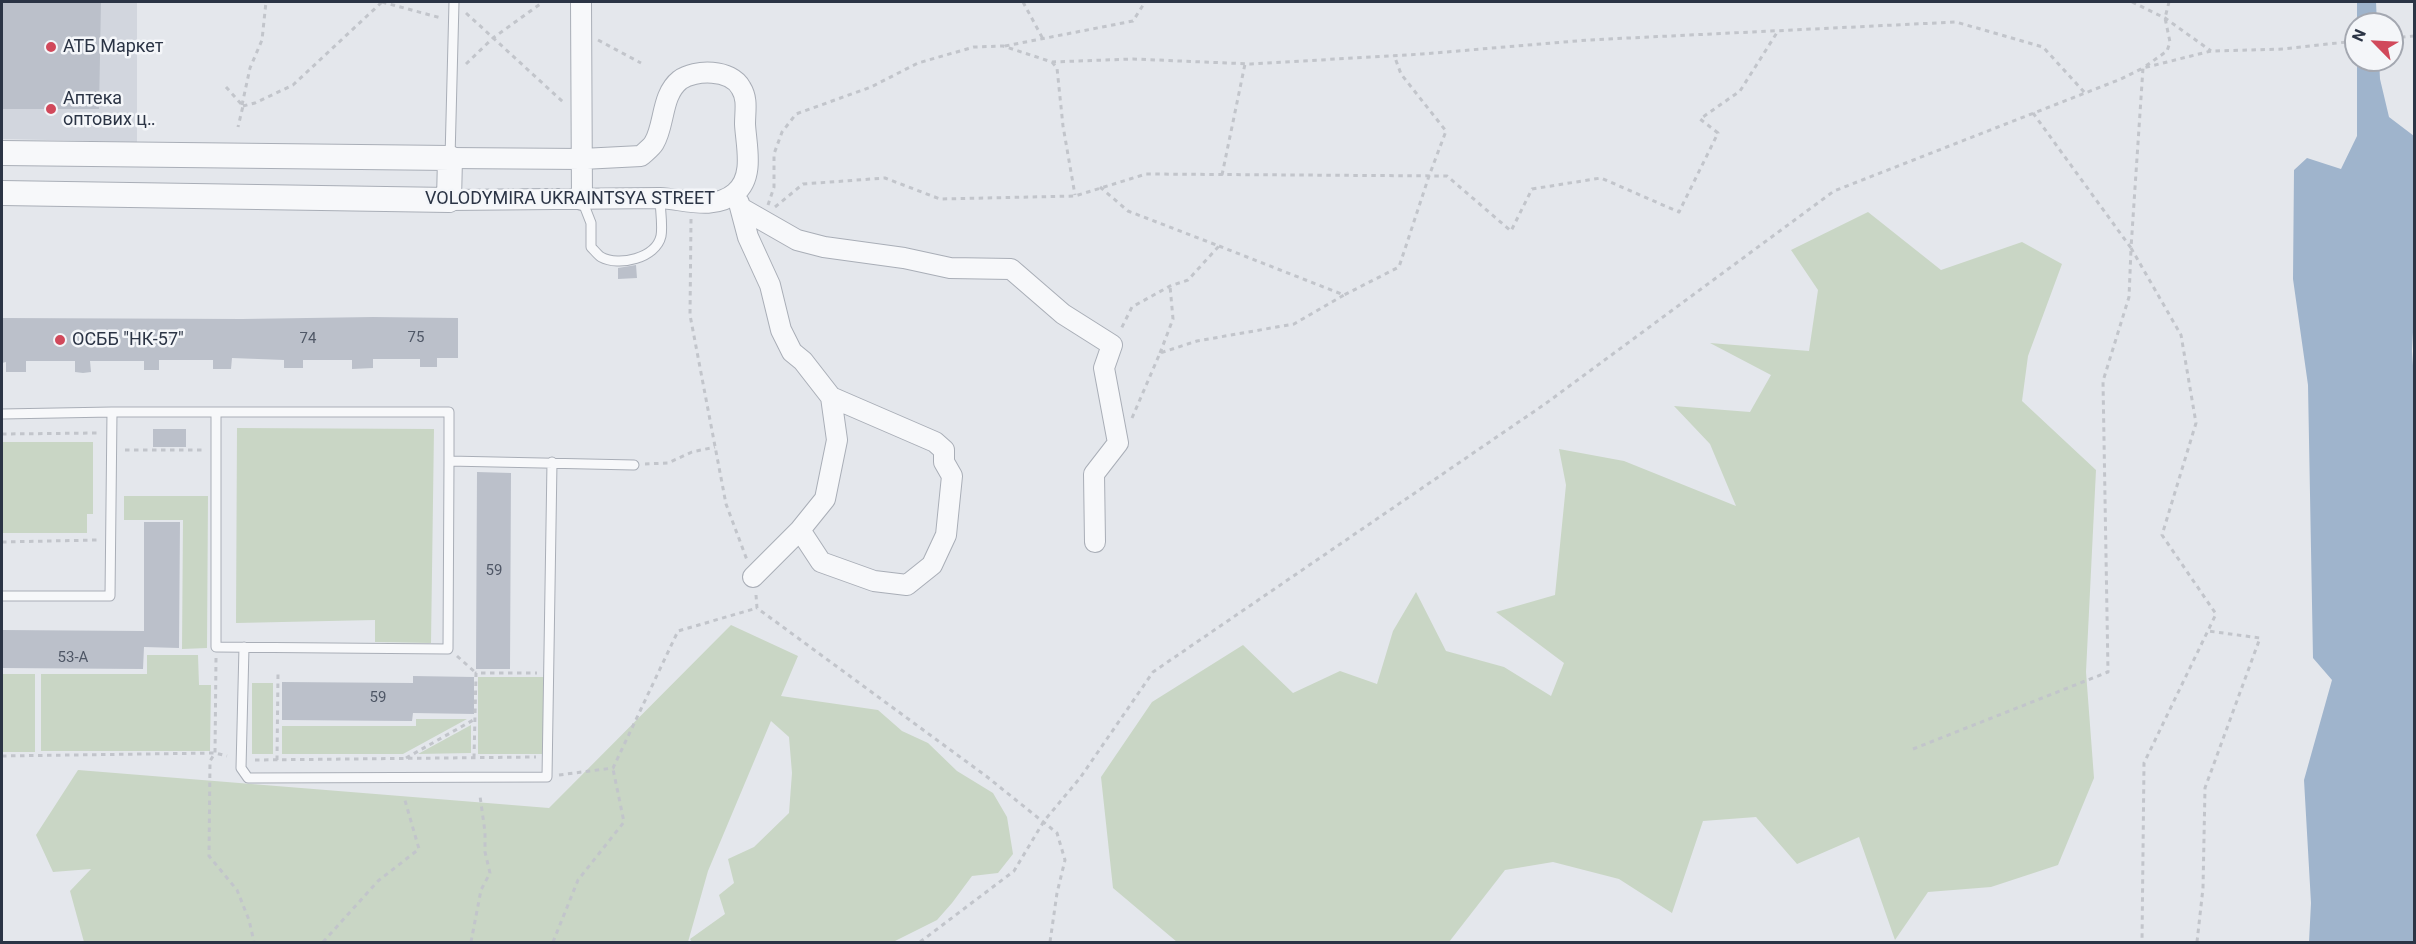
<!DOCTYPE html>
<html>
<head>
<meta charset="utf-8">
<style>
  body { margin:0 }
  #map { position:relative; width:2416px; height:944px; overflow:hidden; background:#e4e7ec; font-family:Roboto,sans-serif }
  canvas { display:block }
  .frame { position:absolute; inset:0; border:3px solid #2b3445; pointer-events:none }
  .north { position:absolute; left:2344px; top:12px; width:60px; height:60px; box-sizing:border-box; background:#f4f6f9; border:2px solid #a4a8b1; border-radius:50%; rotate:294deg; font-size:16px; font-weight:700; line-height:24px; text-align:center; color:#2b3445 }
  .north::after { content:''; display:block; margin:auto; width:21px; height:27px; background:#d1495b; clip-path:polygon(50% 0,100% 100%,50% 72%,0 100%) }
</style>
</head>
<body>
<div id="map">
<canvas width="2416" height="944"></canvas>
<div class="frame"></div>
<div class="north">N</div>
</div>
<script>
const c = document.querySelector('canvas').getContext('2d');
c.lineJoin = 'round';
function fill(path, color) { c.fillStyle = color; c.fill(path, 'evenodd'); }
function strokePath(path, color, width, dash) { c.strokeStyle = color; c.lineWidth = width; c.lineCap = dash ? 'butt' : 'round'; c.setLineDash(dash || []); c.stroke(path); }
function write(font, color, halo, rows, align = 'center') {
  c.font = font + ' Roboto,sans-serif'; c.lineWidth = 5; c.setLineDash([]); c.textBaseline = 'middle'; c.strokeStyle = halo; c.fillStyle = color; for (const [text, x, y, turn = 0] of rows) {
    c.save(); c.translate(x, y); c.rotate((+turn || 0) * Math.PI / 180); c.textAlign = isNaN(turn) ? turn : align; if (halo) c.strokeText(text, 0, 0); c.fillText(text, 0, 0); c.restore();
  }
}
fill(new Path2D(`
  M 2,2 L 137,2 L 137,142 L 2,139 Z`), '#d2d6de');
fill(new Path2D(`
  M 1868,212 L 1941,270 L 2022,242 L 2062,264 L 2028,356 L 2022,401 L 2096,470 L 2086,672 L 2094,778 L 2058,865 L 1991,887 L 1928,892 L 1895,940 L 1859,837 L 1797,864 L 1756,817 L 1703,821 L 1672,913 L 1619,879 L 1553,862 L 1505,870 L 1449,942 L 1177,942 L 1113,888 L 1101,777 L 1152,702 L 1243,645 L 1293,693 L 1340,671 L 1377,684 L 1393,631 L 1416,592 L 1446,651 L 1504,667 L 1551,696 L 1564,663 L 1496,612 L 1555,595 L 1566,485 L 1559,449 L 1624,461 L 1736,506 L 1710,444 L 1674,406 L 1750,412 L 1771,375 L 1710,343 L 1809,351 L 1818,290 L 1791,250 Z
  M 237,428 L 434,429 L 431,643 L 375,642 L 375,620 L 236,623 Z
  M 2,442 L 93,442 L 93,514 L 87,514 L 87,533 L 2,533 Z
  M 124,496 L 208,496 L 207,648 L 182,649 L 183,520 L 124,520 Z
  M 731,625 L 798,656 L 781,696 L 878,710 L 902,731 L 928,743 L 957,771 L 993,793 L 1007,817 L 1013,854 L 998,873 L 972,876 L 952,903 L 937,920 L 893,942 L 692,942 L 690,939 L 725,914 L 719,895 L 734,883 L 728,859 L 754,847 L 789,813 L 792,773 L 789,737 L 771,721 L 708,871 L 688,942 L 84,942 L 70,891 L 91,869 L 53,872 L 36,835 L 78,770 L 549,808 Z
  M 147,655 L 198,655 L 199,685 L 211,685 L 210,751 L 41,751 L 41,674 L 147,674 Z
  M 2,674 L 35,674 L 35,752 L 2,752 Z
  M 478,677 L 544,677 L 543,754 L 478,754 Z
  M 252,683 L 273,683 L 273,754 L 252,754 Z
  M 416,719 L 467,719 L 403,754 L 282,754 L 282,726 L 416,726 Z
  M 471,725 L 471,753 L 418,754 Z`), '#c9d6c5');
fill(new Path2D(`
  M 2357,2 L 2376,2 L 2377,24 L 2357,24 Z
  M 2357,60 L 2379,60 L 2380,79 L 2389,117 L 2414,136 L 2414,313 L 2412,351 L 2414,380 L 2414,942 L 2309,942 L 2311,903 L 2304,780 L 2332,680 L 2313,658 L 2308,385 L 2293,279 L 2294,170 L 2307,158 L 2341,169 L 2357,136 Z`), '#9fb4cc');
fill(new Path2D(`
  M 2,2 L 101,2 L 99,109 L 2,109 Z
  M 636,265 L 637,278 L 618,279 L 618,268 Z
  M 373,317 L 458,318 L 458,358 L 437,358 L 437,367 L 420,367 L 420,359 L 373,359 L 373,368 L 352,369 L 352,360 L 303,360 L 303,368 L 284,368 L 284,360 L 232,358 L 231,369 L 213,369 L 213,360 L 159,360 L 159,370 L 144,370 L 144,361 L 90,361 L 91,372 L 83,373 L 75,372 L 75,361 L 26,361 L 26,372 L 6,372 L 6,362 L 2,363 L 2,318 L 242,319 Z
  M 153,429 L 186,429 L 186,447 L 153,447 Z
  M 477,472 L 511,473 L 510,669 L 476,669 Z
  M 144,522 L 180,522 L 179,648 L 144,647 L 143,669 L 2,668 L 2,630 L 144,631 Z
  M 413,676 L 474,677 L 474,714 L 413,713 L 412,721 L 282,720 L 282,682 L 413,683 Z`), '#bbc0ca');
const service = new Path2D(`
  M 450,158 L 454,2
  M 582,200 L 591,223 L 591,247 C 594,250 598,255 601,257 C 619,267 656,258 661,236 C 663,225 660,209 660,198
  M 112,412 L 216,412 L 216,647 L 448,649 L 449,461 L 634,465
  M 216,412 L 449,412 L 449,461
  M 2,414 L 112,412 L 110,596 L 2,596
  M 244,647 L 241,768 L 248,778 L 547,777 L 552,462`);
const minor = new Path2D(`
  M 581,2 L 582,200
  M 449,200 L 660,198 C 683,199 714,211 735,193 C 755,177 746,145 745,124 C 745,111 748,99 741,88 C 731,69 695,69 680,80 C 661,95 665,125 654,143 C 651,148 645,152 641,156 L 582,159 L 450,158
  M 739,203 L 748,237 L 770,285 L 781,330 L 792,352 L 803,361 L 831,397
  M 741,208 L 797,240 L 824,247 L 904,258 L 950,268 L 1011,269 L 1063,314 L 1112,345 L 1104,368 L 1118,443 L 1094,474 L 1095,542
  M 753,577 L 800,530 L 821,562 L 874,581 L 907,585 L 932,565 L 946,535 L 952,476 L 944,462 L 944,450 L 935,442 L 831,397 L 837,440 L 825,499 L 800,530`);
const tertiary = new Path2D(`
  M 2,153 L 450,158 L 449,200 L 2,193`);
strokePath(service, '#a9aeb7', 11);
strokePath(minor, '#a9aeb7', 22);
strokePath(tertiary, '#a9aeb7', 26);
strokePath(new Path2D(`
  M 382,2 L 441,18
  M 1023,2 L 1043,39
  M 2132,2 L 2165,18 L 2211,51
  M 466,13 L 563,102
  M 2392,38 L 2414,36
  M 598,40 L 641,63
  M 1005,46 L 1133,21 L 1145,2
  M 1052,62 L 1057,68 L 1063,126 L 1075,195
  M 466,64 L 493,38 L 543,2
  M 226,87 L 243,106 L 238,127
  M 242,105 L 250,68 L 262,40 L 266,2
  M 243,106 L 255,103 L 293,85 L 382,2
  M 2033,113 L 2131,248 L 2143,68 L 2167,51 L 2170,42 L 2165,18 L 2169,2
  M 1222,175 L 1245,64
  M 1100,187 L 1128,211 L 1219,246 L 1188,280 L 1170,286 L 1132,307 L 1121,329
  M 768,205 L 774,187 L 774,154 L 782,132 L 796,114 L 871,87 L 918,63 L 974,47 L 1003,46 L 1052,62 L 1133,59 L 1251,64 L 1422,54 L 1588,40 L 1956,22 L 2043,47 L 2085,93
  M 775,207 L 803,184 L 885,178 L 940,199 L 1075,196 L 1146,174 L 1447,176 L 1511,231 L 1532,189 L 1601,178 L 1679,212 L 1718,133 L 1700,119 L 1740,91 L 1778,31
  M 691,219 L 690,315 L 726,504 L 747,560
  M 1219,246 L 1344,295 L 1399,267 L 1429,176 L 1446,131 L 1401,74 L 1394,55
  M 2131,248 L 2181,335 L 2196,423 L 2162,535 L 2216,614 L 2144,763 L 2142,942
  M 1160,353 L 1173,319 L 1170,286
  M 1132,418 L 1160,353 L 1197,341 L 1294,324 L 1344,295
  M 2,434 L 99,433
  M 125,450 L 203,450
  M 645,464 L 668,463 L 692,452 L 715,447
  M 2,542 L 97,540 L 97,538
  M 756,595 L 757,608 L 986,776 L 1057,833 L 1065,860 L 1057,893 L 1050,942
  M 457,656 L 476,673
  M 216,658 L 215,753 L 210,761 L 209,856 L 237,890 L 249,920 L 254,942
  M 1913,749 L 2108,672 L 2103,381 L 2129,297 L 2131,249
  M 2,756 L 215,753 L 227,756
  M 406,758 L 475,719
  M 474,758 L 476,673 L 537,673
  M 255,760 L 536,757
  M 277,760 L 278,674
  M 559,775 L 613,768 L 678,631 L 757,608
  M 323,942 L 378,881 L 419,849 L 404,797
  M 471,942 L 481,890 L 490,873 L 485,852 L 485,832 L 480,796
  M 553,942 L 578,880 L 624,822 L 613,769
  M 920,942 L 1014,871 L 1044,821 L 1080,778 L 1153,672 L 1545,404 L 1834,191 L 2121,79 L 2143,68 L 2211,51 L 2283,49 L 2356,41
  M 2197,942 L 2203,888 L 2205,788 L 2260,638 L 2208,631`), '#c2c5cb', 3, [4.5, 4.5]);
strokePath(service, '#f7f8fa', 9);
strokePath(minor, '#f7f8fa', 20);
strokePath(tertiary, '#f7f8fa', 24);
for (const [x, y, r, color] of [
  [51,47,6,"#d1495b"],
  [51,109,6,"#d1495b"],
  [60,340,6,"#d1495b"]
]) { const dot = new Path2D(); dot.arc(x, y, r, 0, 2 * Math.PI); c.fillStyle = color; c.fill(dot); strokePath(dot, '#f4f6f9', 2); }
write('15px', '#4f5766', null, [
  ["75",416,338],
  ["74",308,339],
  ["59",494,571],
  ["53-А",73,658],
  ["59",378,698]
]);
write('18px', '#2b3445', '#f4f6f9', [
  ["АТБ Маркет",63,47],
  ["Аптека",63,99],
  ["оптових ц‥",63,120],
  ["ОСББ \"НК-57\"",72,340]
], 'left');
write('18px', '#2b3445', '#f4f6f9', [
  ["VOLODYMIRA UKRAINTSYA STREET",570,199]
]);
</script>
</body>
</html>
